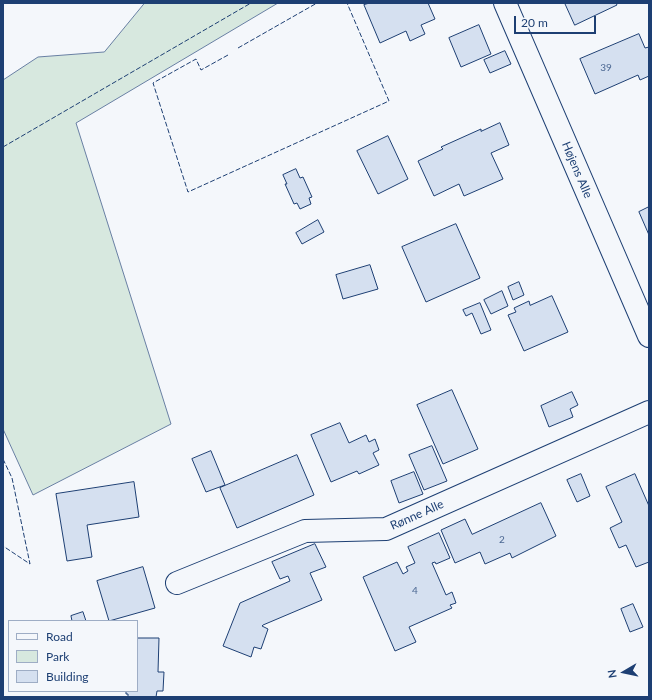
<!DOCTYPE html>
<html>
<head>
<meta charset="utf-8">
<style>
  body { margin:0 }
  #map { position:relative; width:652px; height:700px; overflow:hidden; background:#f4f7fb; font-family:Lato,sans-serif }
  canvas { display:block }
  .frame { position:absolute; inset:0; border:4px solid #1d3f73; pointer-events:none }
  .legend { position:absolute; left:8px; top:620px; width:130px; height:72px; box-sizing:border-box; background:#f4f7fb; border:1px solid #9eadc5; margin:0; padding:5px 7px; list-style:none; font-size:12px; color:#1d3f73 }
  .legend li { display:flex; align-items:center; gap:8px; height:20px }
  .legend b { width:20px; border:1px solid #9eadc5 }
  .north { position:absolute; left:604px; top:652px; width:40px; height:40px; -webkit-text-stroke:3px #f4f7fb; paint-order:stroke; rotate:261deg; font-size:11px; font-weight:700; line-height:16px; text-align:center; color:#1d3f73 }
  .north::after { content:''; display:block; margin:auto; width:14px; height:18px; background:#1d3f73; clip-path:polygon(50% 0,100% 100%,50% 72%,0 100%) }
  .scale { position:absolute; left:514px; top:16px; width:82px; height:18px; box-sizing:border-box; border:2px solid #1d3f73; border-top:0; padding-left:5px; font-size:12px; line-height:14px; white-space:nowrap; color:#1d3f73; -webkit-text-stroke:3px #f4f7fb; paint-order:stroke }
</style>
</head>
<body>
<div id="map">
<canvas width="652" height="700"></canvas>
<div class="frame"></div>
<ul class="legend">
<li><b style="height:5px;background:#f4f7fb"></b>Road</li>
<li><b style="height:11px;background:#d7e8df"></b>Park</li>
<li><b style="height:11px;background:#d5e0f0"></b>Building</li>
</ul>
<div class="north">N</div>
<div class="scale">20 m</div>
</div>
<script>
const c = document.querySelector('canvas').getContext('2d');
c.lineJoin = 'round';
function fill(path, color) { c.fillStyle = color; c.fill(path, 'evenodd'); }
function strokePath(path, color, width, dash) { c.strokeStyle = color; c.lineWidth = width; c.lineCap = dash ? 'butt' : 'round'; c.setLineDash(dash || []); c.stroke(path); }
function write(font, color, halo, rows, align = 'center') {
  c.font = font + ' Lato,sans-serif'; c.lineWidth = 3; c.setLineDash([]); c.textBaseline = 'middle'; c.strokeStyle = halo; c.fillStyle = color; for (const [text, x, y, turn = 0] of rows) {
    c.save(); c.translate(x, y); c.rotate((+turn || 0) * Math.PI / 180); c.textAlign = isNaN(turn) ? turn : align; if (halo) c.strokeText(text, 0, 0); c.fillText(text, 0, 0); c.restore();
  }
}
const green = new Path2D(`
  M 145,3 L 278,3 L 76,123 L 171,424 L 33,495 L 3,429 L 3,80 L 38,57 L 104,52 Z`);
fill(green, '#d7e8df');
strokePath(green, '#687fa3', 1);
const building = new Path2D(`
  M 370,3 L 428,3 L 435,19 L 421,25 L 425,34 L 410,41 L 406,31 L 380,43 L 364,5 Z
  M 565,3 L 616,3 L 617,5 L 575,25 Z
  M 479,25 L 491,54 L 461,67 L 449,38 Z
  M 639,34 L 645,48 L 649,47 L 649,76 L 640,80 L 638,75 L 595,94 L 580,59 Z
  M 505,51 L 511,64 L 490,73 L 484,60 Z
  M 500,123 L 509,145 L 491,153 L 503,179 L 464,196 L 459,184 L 434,196 L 418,161 L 443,149 L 441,147 L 481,129 L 481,131 Z
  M 388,136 L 408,179 L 378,194 L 357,151 Z
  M 296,169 L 300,178 L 303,177 L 312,197 L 309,198 L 311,204 L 300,209 L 297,203 L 294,204 L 285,184 L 287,184 L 283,175 Z
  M 649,207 L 649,235 L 639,212 Z
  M 318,220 L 324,232 L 302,244 L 296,233 Z
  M 456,224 L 480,278 L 426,302 L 402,247 Z
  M 370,265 L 378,289 L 343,299 L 336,275 Z
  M 519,282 L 524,295 L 513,300 L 508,287 Z
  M 502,291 L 508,306 L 491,314 L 484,300 Z
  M 552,296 L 568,332 L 524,351 L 508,315 L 516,312 L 514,308 L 529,301 L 530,305 Z
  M 480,303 L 491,330 L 481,334 L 472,313 L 466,316 L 463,310 Z
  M 452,390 L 478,449 L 443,464 L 417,405 Z
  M 572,392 L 578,405 L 570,409 L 573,417 L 549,427 L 541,406 Z
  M 340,423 L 349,443 L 366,435 L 369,442 L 375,439 L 379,450 L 373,453 L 379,465 L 359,474 L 357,471 L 331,482 L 311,435 Z
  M 432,446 L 447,481 L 424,490 L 409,455 Z
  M 211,451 L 225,485 L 206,492 L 192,459 Z
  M 297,455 L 314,495 L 237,528 L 220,488 Z
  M 414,472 L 423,494 L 399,503 L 391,481 Z
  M 581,474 L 590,496 L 577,502 L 567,480 Z
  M 635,474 L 649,506 L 649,562 L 636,567 L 626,545 L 619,548 L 610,528 L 622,522 L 606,487 Z
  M 134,482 L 139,517 L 87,525 L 92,557 L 67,561 L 56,494 Z
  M 541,503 L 556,536 L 512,558 L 510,553 L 485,564 L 480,552 L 455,563 L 441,530 L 465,519 L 472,534 Z
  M 439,533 L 450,558 L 436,564 L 435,562 L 432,563 L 446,595 L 452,592 L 456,603 L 450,605 L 452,608 L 409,627 L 416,642 L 395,651 L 363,577 L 397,562 L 403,574 L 408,571 L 406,567 L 415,563 L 408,547 Z
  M 315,544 L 326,567 L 310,573 L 322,600 L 263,625 L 262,626 L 268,629 L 261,649 L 254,647 L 251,657 L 223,646 L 240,603 L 290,581 L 288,576 L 280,579 L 272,562 Z
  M 143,567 L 155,608 L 109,621 L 97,581 Z
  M 633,604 L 643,627 L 630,632 L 621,609 Z
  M 83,612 L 86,621 L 72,621 L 71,616 Z
  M 137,638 L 159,638 L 158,672 L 164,672 L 163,691 L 157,691 L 156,697 L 128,697 L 128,694 L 126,694 L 126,691 L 137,691 Z`);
fill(building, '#d5e0f0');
strokePath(building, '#1d3f73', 1);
const minor = new Path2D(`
  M 505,3 L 649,336
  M 177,583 L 305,531 L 386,529 L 649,412`);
strokePath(minor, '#1d3f73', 24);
strokePath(minor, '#f4f7fb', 22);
strokePath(new Path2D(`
  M 238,48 L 317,3
  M 228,55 L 201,70 L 196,59 L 153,83 L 188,192 L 389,101 L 347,3
  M 3,147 L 251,3
  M 3,459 L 12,478 L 30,564 L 3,546`), '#1d3f73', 1, [5, 2]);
write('10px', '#4b6792', null, [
  ["39",606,68],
  ["2",502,540],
  ["4",415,591]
]);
write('12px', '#1d3f73', '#f4f7fb', [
  ["Højens Alle",577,170,67],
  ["Rønne Alle",417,515,-24]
]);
</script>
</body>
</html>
